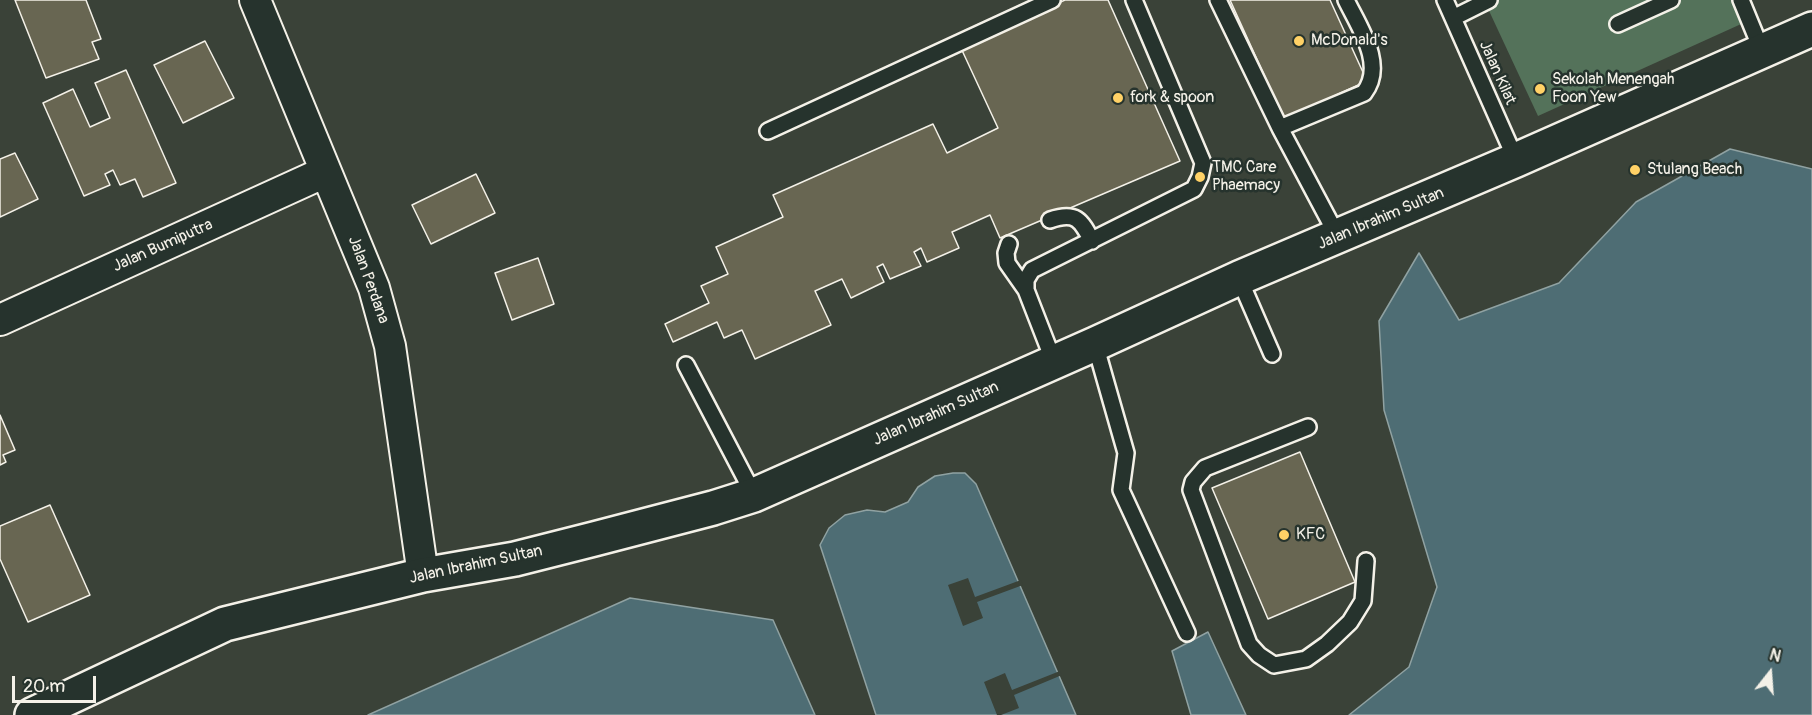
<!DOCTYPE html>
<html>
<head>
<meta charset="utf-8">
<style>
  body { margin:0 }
  #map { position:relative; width:1812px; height:715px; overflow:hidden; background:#3a4238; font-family:Pangolin,sans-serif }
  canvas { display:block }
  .north { position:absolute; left:1740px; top:643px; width:60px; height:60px; -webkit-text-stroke:4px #26332d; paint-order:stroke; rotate:17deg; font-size:16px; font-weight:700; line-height:24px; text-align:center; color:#f4f1e8 }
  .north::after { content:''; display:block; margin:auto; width:21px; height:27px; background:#f4f1e8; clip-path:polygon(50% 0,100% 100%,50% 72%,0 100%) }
  .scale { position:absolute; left:12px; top:676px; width:84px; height:27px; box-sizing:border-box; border:3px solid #f4f1e8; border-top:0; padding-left:8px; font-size:18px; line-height:21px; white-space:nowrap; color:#f4f1e8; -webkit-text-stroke:4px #26332d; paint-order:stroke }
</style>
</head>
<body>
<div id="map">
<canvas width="1812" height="715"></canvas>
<div class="north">N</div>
<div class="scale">20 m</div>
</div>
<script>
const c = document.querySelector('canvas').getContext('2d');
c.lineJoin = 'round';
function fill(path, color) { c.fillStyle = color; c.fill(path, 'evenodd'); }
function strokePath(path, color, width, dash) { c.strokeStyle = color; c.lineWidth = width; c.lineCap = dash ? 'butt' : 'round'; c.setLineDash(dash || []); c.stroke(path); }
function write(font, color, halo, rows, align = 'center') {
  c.font = font + ' Pangolin,sans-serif'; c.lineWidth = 5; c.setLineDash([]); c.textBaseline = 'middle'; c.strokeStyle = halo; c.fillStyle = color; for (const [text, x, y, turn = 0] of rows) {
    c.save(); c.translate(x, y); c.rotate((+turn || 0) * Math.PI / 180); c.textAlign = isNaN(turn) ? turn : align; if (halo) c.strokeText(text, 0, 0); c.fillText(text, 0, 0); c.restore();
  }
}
fill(new Path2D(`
  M 1484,0 L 1740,0 L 1750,20 L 1538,116 Z`), '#54725a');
const water = new Path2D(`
  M 1730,149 L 1812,169 L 1812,715 L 1349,715 L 1409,667 L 1437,587 L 1384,410 L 1379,321 L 1419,253 L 1459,320 L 1559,283 L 1636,202 Z
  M 953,473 L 965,473 L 976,484 L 1076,715 L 876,715 L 820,545 L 829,528 L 845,515 L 867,510 L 885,512 L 908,502 L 918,487 L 935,476 Z
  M 630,598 L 773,620 L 815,715 L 368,715 Z
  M 1208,632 L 1246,715 L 1191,715 L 1172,651 Z`);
fill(water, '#4e6d74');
strokePath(water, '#90a2a2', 1.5);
fill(new Path2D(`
  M 968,578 L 975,597 L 1021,580 L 1023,585 L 977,602 L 983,618 L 963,626 L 948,585 Z
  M 1060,671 L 1062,675 L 1014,695 L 1019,708 L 1001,715 L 997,715 L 984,682 L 1005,673 L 1012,690 Z`), '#3a4238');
const building = new Path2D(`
  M 15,0 L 86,0 L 101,39 L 92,42 L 99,59 L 46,78 Z
  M 1065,0 L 1108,0 L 1180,161 L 1000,238 L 990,215 L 952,232 L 959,248 L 927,262 L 921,248 L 914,252 L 921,266 L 890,279 L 883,264 L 877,267 L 884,282 L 851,298 L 842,279 L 815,291 L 831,325 L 755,359 L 742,330 L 724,338 L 717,322 L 673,342 L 665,324 L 709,303 L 701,286 L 728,274 L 716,247 L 783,217 L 773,195 L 933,124 L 947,153 L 998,128 L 960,46 Z
  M 1230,0 L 1330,0 L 1367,81 L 1284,119 Z
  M 205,41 L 234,98 L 183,123 L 154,65 Z
  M 126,70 L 176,183 L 143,197 L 135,179 L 120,185 L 113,170 L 105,174 L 110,185 L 84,196 L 43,103 L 73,89 L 90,127 L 110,118 L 95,83 Z
  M 15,153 L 38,199 L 0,217 L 0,159 Z
  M 476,174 L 495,213 L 431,244 L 412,205 Z
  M 538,258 L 554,304 L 512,320 L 495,273 Z
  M 0,415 L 15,450 L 3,455 L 6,462 L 0,465 Z
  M 1300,452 L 1355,582 L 1268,619 L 1212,488 Z
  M 50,505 L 90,595 L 28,622 L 0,559 L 0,526 Z`);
fill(building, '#686652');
strokePath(building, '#f4f1e8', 1.5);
const service = new Path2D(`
  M 1218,0 L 1280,128 L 1338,237
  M 1445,0 L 1516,160
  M 1741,0 L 1762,51
  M 1453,18 L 1489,0
  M 1618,24 L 1671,0
  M 1280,128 L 1364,93 C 1386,65 1359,27 1346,0
  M 768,131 L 1052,0
  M 1050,220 C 1076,211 1081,220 1092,241
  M 1009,244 L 1006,253 L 1007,263 L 1026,290 L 1054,362
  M 1239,278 L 1272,354
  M 1026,290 L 1026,280 L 1032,270 L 1194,189 L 1200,177 L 1203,163 L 1134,0
  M 1095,344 L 1126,453 L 1121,490 L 1187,633
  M 686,365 L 754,495
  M 1308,427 L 1205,468 L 1193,482 L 1191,490 L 1249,644 L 1259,655 L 1274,665 L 1306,659 L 1327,644 L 1350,622 L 1363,601 L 1366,561`);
const minor = new Path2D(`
  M 255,0 L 374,288 L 390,346 L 423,575
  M 0,320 L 325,172`);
const tertiary = new Path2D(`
  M 32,715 L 225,624 L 423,575 L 515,559 L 594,539 L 713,508 L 754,495 L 1095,344 L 1239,278 L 1516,160 L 1812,29`);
strokePath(service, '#f4f1e8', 20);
strokePath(minor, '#f4f1e8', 34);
strokePath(tertiary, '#f4f1e8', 38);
strokePath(service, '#26332d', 15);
strokePath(minor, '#26332d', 30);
strokePath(tertiary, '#26332d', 33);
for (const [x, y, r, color] of [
  [1299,41,6,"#ffd166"],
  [1540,89,6,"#ffd166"],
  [1118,98,6,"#ffd166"],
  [1635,170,6,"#ffd166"],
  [1200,177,6,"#ffd166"],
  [1284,535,6,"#ffd166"]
]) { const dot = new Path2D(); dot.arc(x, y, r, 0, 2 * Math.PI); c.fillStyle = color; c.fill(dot); strokePath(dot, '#26332d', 2); }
write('16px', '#f4f1e8', '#26332d', [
  ["McDonald's",1311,41],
  ["Sekolah Menengah",1552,80],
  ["Foon Yew",1552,98],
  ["fork & spoon",1130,98],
  ["TMC Care",1212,168],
  ["Phaemacy",1212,186],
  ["Stulang Beach",1647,170],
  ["KFC",1296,535]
], 'left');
write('16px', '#f4f1e8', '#26332d', [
  ["Jalan Kilat",1497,73,66],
  ["Jalan Ibrahim Sultan",1381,219,-23],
  ["Jalan Bumiputra",163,246,-24],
  ["Jalan Perdana",368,280,70],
  ["Jalan Ibrahim Sultan",936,414,-24],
  ["Jalan Ibrahim Sultan",476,565,-12]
]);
</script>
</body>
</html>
